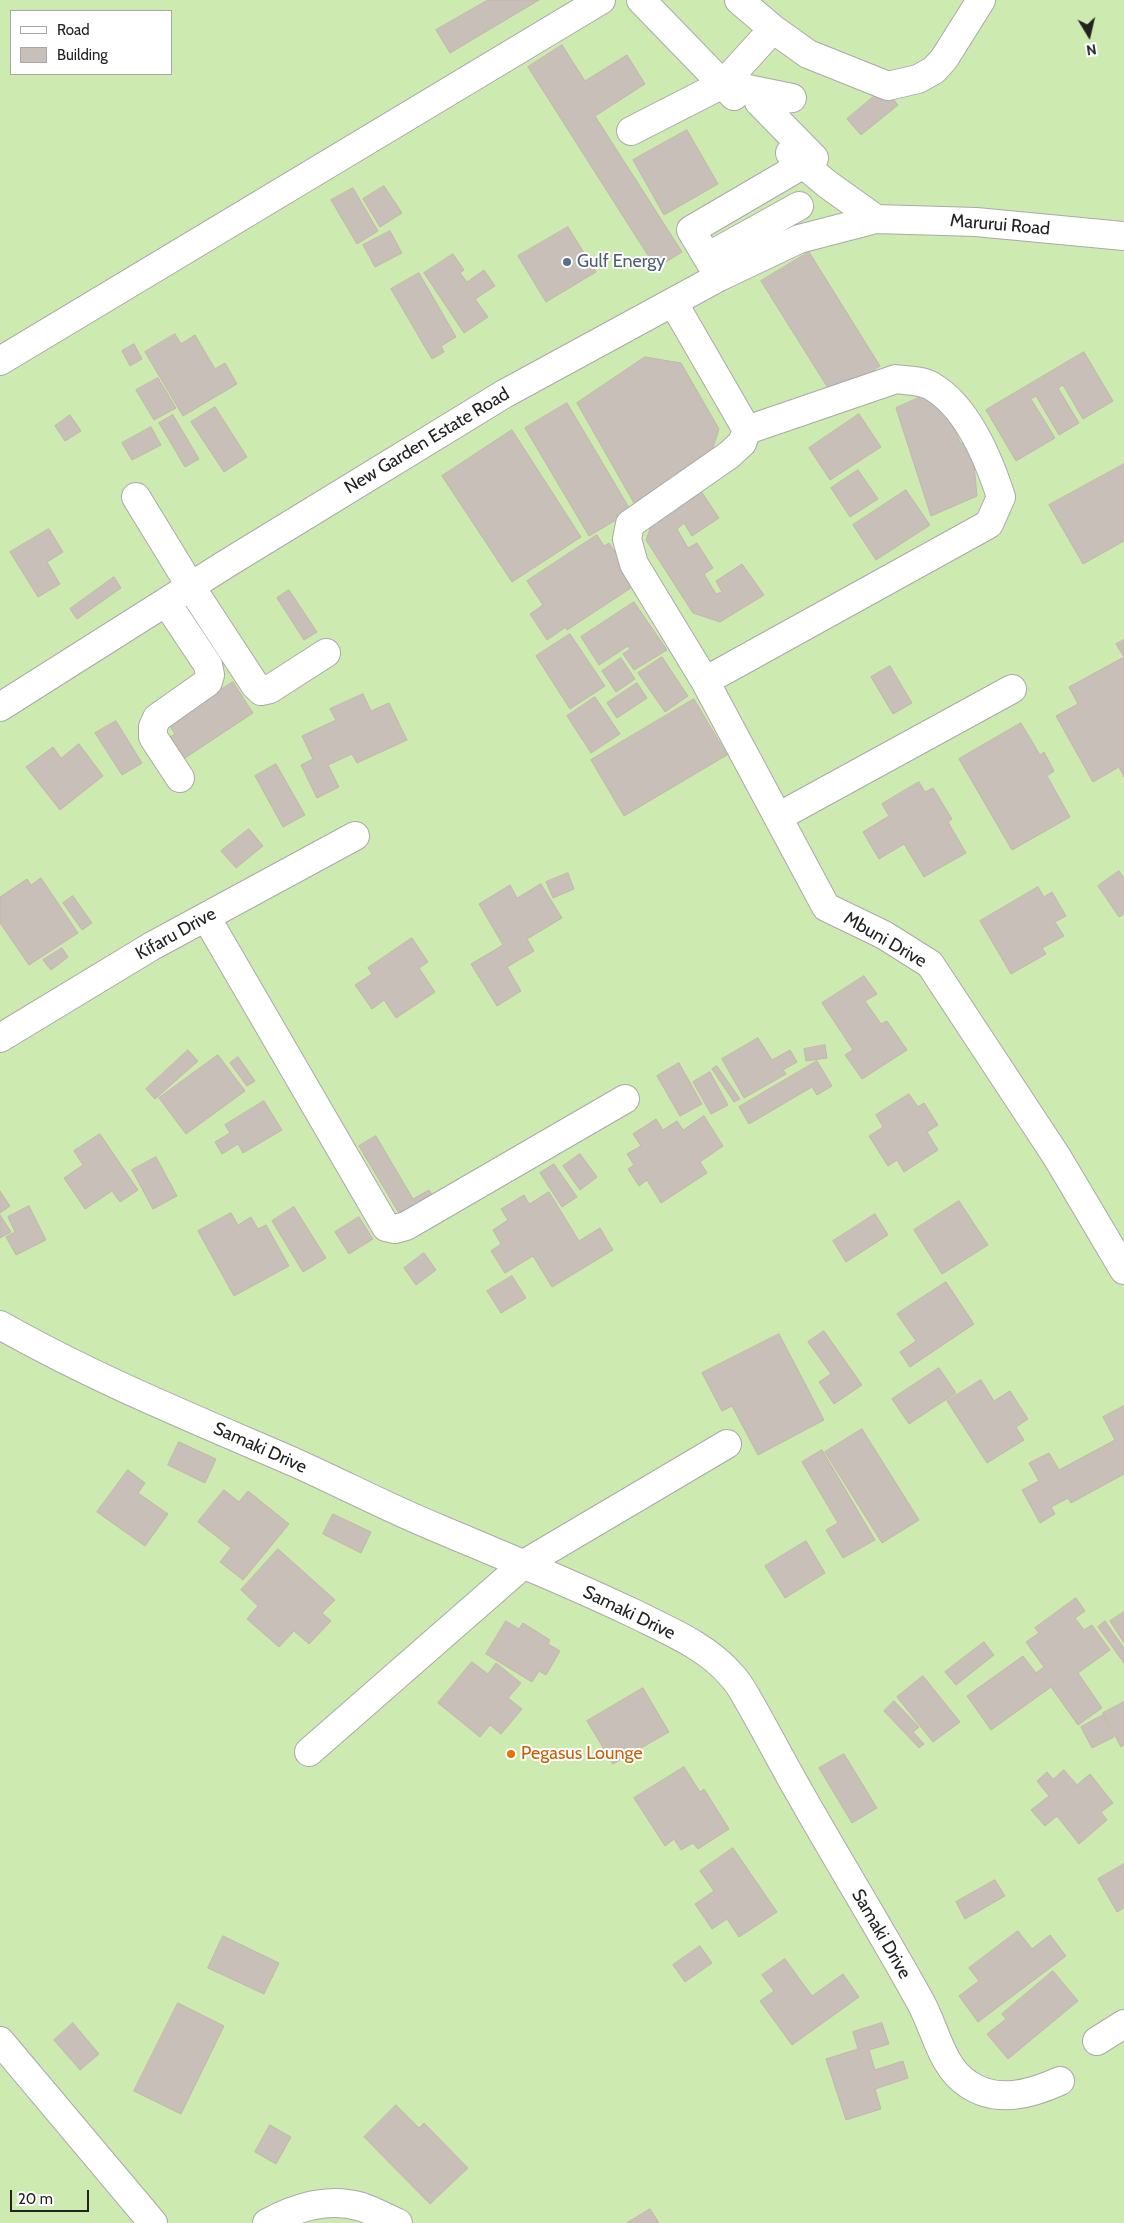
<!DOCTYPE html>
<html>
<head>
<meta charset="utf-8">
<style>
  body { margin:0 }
  #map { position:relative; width:1124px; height:2223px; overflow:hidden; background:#f2efe9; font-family:Cabin,sans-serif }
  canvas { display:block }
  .legend { position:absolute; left:10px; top:10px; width:162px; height:65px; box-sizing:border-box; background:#fff; border:1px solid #a7a7a7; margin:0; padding:6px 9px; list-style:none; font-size:15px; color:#222 }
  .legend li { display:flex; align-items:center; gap:10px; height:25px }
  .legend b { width:25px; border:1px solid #a7a7a7 }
  .north { position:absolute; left:1064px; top:10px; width:50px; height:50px; -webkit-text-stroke:4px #fff; paint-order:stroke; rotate:171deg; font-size:14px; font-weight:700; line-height:20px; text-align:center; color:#222 }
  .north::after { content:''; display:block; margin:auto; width:18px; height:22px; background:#222; clip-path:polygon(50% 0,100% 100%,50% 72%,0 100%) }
  .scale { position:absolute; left:10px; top:2190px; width:79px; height:22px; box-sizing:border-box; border:2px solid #222; border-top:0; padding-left:6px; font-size:15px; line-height:18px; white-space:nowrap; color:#222; -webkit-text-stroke:4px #fff; paint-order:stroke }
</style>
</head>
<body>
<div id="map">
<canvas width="1124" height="2223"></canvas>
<ul class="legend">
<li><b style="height:6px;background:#fff"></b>Road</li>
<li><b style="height:14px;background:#c7bfb8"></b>Building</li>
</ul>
<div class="north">N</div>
<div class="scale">20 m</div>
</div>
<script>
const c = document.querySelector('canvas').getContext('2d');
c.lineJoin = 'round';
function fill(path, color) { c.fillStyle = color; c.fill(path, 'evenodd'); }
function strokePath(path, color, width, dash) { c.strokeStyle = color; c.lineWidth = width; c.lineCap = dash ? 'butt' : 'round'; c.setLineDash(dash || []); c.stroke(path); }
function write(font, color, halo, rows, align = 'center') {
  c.font = font + ' Cabin,sans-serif'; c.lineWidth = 4; c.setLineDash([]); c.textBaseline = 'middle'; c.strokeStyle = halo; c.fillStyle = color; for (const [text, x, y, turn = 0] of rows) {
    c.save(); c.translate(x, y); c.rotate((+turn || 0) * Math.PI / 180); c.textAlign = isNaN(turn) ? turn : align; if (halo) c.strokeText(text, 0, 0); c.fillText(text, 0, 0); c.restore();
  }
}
fill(new Path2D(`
  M 0,0 L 1124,0 L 1124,2223 L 0,2223 ZM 11,11 L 171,11 L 171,74 L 11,74 Z`), '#cdebb0');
const building = new Path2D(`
  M 488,0 L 539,0 L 450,53 L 436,30 Z
  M 562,45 L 585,81 L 627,55 L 645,84 L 595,116 L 682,252 L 656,268 L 528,67 Z
  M 884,88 L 898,105 L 861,135 L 847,119 Z
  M 687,130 L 718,184 L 664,215 L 633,160 Z
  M 384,186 L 402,213 L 380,227 L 363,199 Z
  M 353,188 L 378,231 L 357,244 L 331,200 Z
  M 568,227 L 596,272 L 546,302 L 518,256 Z
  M 390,231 L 402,253 L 375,267 L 363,245 Z
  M 809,252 L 880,366 L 833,396 L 761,281 Z
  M 453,254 L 464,270 L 460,273 L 467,282 L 484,270 L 495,286 L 475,299 L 488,317 L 464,333 L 424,273 Z
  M 419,273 L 456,337 L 441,346 L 444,352 L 432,359 L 391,289 Z
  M 175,334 L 181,344 L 195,335 L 215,369 L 225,363 L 237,384 L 183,416 L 145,352 Z
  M 134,344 L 142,359 L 130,366 L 122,351 Z
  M 1084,352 L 1113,401 L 1083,419 L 1063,385 L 1058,388 L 1079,423 L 1059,435 L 1036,396 L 1031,399 L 1055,438 L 1016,461 L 986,410 Z
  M 645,357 L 681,363 L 719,429 L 711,455 L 634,503 L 577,403 Z
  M 158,378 L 176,408 L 154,420 L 136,390 Z
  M 925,395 L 949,418 L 961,444 L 967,442 L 974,464 L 977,496 L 931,516 L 896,408 Z
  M 567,403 L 631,511 L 589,536 L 525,428 Z
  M 215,407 L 247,457 L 224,472 L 191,422 Z
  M 859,414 L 881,447 L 830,480 L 809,448 Z
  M 70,415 L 81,431 L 65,441 L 55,426 Z
  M 173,415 L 199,459 L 185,467 L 159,423 Z
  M 151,427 L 161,445 L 132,460 L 122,443 Z
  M 512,430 L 581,537 L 512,582 L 442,476 Z
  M 1124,464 L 1124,541 L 1083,564 L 1049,505 Z
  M 858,470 L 878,499 L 850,517 L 831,488 Z
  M 699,488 L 719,518 L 692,536 L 684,523 L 677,529 L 688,548 L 697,543 L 713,568 L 704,574 L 716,594 L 722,592 L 716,581 L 742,564 L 764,595 L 720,622 L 693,613 L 646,540 L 654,518 Z
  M 906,490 L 930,525 L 876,560 L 853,525 Z
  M 49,529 L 63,552 L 47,562 L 60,584 L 38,597 L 10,552 Z
  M 597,535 L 604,546 L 609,543 L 637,584 L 567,630 L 566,627 L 547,640 L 530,614 L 543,605 L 527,581 Z
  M 114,577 L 121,588 L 77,619 L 70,609 Z
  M 289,590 L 317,632 L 304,640 L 277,598 Z
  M 634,602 L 667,650 L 634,670 L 623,654 L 630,649 L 628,646 L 599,665 L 581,637 Z
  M 570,634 L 605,686 L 570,709 L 536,656 Z
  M 1124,640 L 1124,777 L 1119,767 L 1093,782 L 1056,716 L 1078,704 L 1069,687 L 1124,657 L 1116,644 Z
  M 662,657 L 688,696 L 665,712 L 638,673 Z
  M 621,658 L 635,679 L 616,692 L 602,671 Z
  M 890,666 L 912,703 L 893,714 L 871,677 Z
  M 233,682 L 253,713 L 179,762 L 165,740 L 175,734 L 158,708 L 209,697 Z
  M 637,683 L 647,698 L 617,718 L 607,703 Z
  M 363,694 L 371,711 L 389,703 L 407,740 L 357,763 L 352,754 L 328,765 L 339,787 L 317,798 L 301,765 L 313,759 L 302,736 L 336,720 L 330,709 Z
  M 595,697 L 620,734 L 591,753 L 567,716 Z
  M 694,699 L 727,755 L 624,816 L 591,760 Z
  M 116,721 L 142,763 L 122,775 L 95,733 Z
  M 1021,723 L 1040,755 L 1044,752 L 1054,771 L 1047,776 L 1070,817 L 1012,850 L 959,759 Z
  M 79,744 L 103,776 L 60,810 L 26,767 L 53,747 L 61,758 Z
  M 276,764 L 305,815 L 283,827 L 255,776 Z
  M 919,782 L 925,792 L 933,788 L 952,819 L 948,822 L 966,853 L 924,877 L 904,844 L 879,859 L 863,832 L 889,816 L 882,804 Z
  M 249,829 L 263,846 L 236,868 L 221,851 Z
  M 1119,871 L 1124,878 L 1124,914 L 1119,917 L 1098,886 Z
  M 568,873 L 574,889 L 553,898 L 546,882 Z
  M 41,878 L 78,933 L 29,965 L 0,923 L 0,897 L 27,879 L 31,885 Z
  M 541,884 L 562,918 L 527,939 L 534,951 L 507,967 L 521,991 L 497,1006 L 471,964 L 503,945 L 479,904 L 510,885 L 517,898 Z
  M 1038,887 L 1044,897 L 1052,892 L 1066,916 L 1055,922 L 1064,936 L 1042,948 L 1046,954 L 1011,974 L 980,921 Z
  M 73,896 L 92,923 L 82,930 L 63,903 Z
  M 412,938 L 428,962 L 419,968 L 435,992 L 396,1018 L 384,1000 L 372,1009 L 355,985 L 372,974 L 368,968 Z
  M 62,948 L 68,957 L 51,970 L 43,960 Z
  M 864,976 L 877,994 L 865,1001 L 881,1024 L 887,1021 L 907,1050 L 862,1079 L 845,1055 L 853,1050 L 822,1003 Z
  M 758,1038 L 772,1060 L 790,1050 L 797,1062 L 783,1070 L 786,1074 L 744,1098 L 722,1059 Z
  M 825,1045 L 827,1058 L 806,1061 L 804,1049 Z
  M 188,1050 L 198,1061 L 155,1099 L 146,1089 Z
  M 218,1055 L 245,1091 L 186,1134 L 159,1098 Z
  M 238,1057 L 255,1081 L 247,1086 L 230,1063 Z
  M 817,1061 L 832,1086 L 817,1095 L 812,1087 L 749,1124 L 739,1107 Z
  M 679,1063 L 702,1104 L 680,1116 L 657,1076 Z
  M 717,1066 L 740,1099 L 734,1102 L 712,1069 Z
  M 710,1072 L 728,1105 L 711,1114 L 693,1082 Z
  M 909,1094 L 918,1107 L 924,1103 L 938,1125 L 927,1132 L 938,1150 L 904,1172 L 897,1160 L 888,1166 L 869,1136 L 883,1127 L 876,1115 Z
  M 264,1101 L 282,1130 L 243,1153 L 238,1144 L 222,1154 L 215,1142 L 230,1133 L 225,1125 Z
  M 704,1116 L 723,1146 L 700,1162 L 707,1173 L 661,1203 L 647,1180 L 639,1186 L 628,1169 L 634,1165 L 627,1154 L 641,1146 L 633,1134 L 656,1119 L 663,1130 L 677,1121 L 683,1130 Z
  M 100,1134 L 138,1190 L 120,1202 L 112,1191 L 85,1209 L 64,1178 L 83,1165 L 74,1151 Z
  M 376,1136 L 413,1199 L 429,1190 L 436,1201 L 403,1220 L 359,1146 Z
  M 580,1154 L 597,1177 L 580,1190 L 563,1166 Z
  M 156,1157 L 177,1196 L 153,1209 L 132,1170 Z
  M 554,1164 L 577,1197 L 562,1207 L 540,1173 Z
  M 0,1191 L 10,1206 L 0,1213 Z
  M 549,1192 L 579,1241 L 600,1228 L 613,1250 L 552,1287 L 533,1256 L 505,1273 L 491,1251 L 501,1244 L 493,1230 L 508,1220 L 501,1209 L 524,1195 L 529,1204 Z
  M 959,1201 L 988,1245 L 942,1274 L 914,1230 Z
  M 29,1206 L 46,1240 L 16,1255 L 6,1237 L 15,1232 L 8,1217 Z
  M 294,1207 L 326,1258 L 303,1272 L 272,1221 Z
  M 231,1213 L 238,1225 L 251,1217 L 258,1229 L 266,1225 L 289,1266 L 234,1296 L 198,1231 Z
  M 875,1214 L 888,1235 L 846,1262 L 833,1241 Z
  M 0,1215 L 11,1232 L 0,1238 Z
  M 359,1217 L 373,1239 L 349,1254 L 335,1232 Z
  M 424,1253 L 436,1270 L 416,1285 L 404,1268 Z
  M 512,1276 L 526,1298 L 501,1313 L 487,1291 Z
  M 946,1282 L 974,1324 L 910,1367 L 900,1352 L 916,1341 L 897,1314 Z
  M 824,1331 L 862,1385 L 834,1404 L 819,1382 L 831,1374 L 808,1342 Z
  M 779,1334 L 824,1420 L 758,1455 L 732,1406 L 722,1411 L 702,1373 Z
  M 939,1368 L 956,1393 L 909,1424 L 892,1399 Z
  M 981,1380 L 994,1401 L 1010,1391 L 1028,1419 L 1016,1427 L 1024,1440 L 987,1463 L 947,1401 Z
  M 1124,1406 L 1124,1474 L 1071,1503 L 1068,1498 L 1051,1507 L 1055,1514 L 1040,1523 L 1022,1490 L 1039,1481 L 1029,1463 L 1049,1453 L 1059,1470 L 1115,1440 L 1103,1417 Z
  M 862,1429 L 919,1520 L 882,1543 L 825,1452 Z
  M 179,1442 L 216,1459 L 205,1483 L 168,1465 Z
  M 822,1450 L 875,1540 L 843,1558 L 826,1530 L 838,1523 L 802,1462 Z
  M 128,1470 L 145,1483 L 138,1493 L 168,1514 L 145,1546 L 97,1512 Z
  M 224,1490 L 239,1502 L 248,1491 L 289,1524 L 243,1580 L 220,1562 L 231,1548 L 198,1522 Z
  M 333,1514 L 371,1532 L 361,1553 L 323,1534 Z
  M 806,1541 L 825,1573 L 785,1598 L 765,1566 Z
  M 278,1549 L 335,1600 L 322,1613 L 331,1621 L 309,1644 L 294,1631 L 279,1647 L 247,1619 L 258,1606 L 241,1590 Z
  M 1076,1598 L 1085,1611 L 1075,1618 L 1084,1630 L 1092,1625 L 1110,1650 L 1078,1673 L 1102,1708 L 1078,1725 L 1051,1687 L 991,1730 L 967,1696 L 1023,1656 L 1036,1673 L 1044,1667 L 1026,1642 L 1039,1633 L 1035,1628 Z
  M 1124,1612 L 1124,1643 L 1110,1621 Z
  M 506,1621 L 519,1629 L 523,1623 L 550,1640 L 548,1644 L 560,1651 L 546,1675 L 539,1671 L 532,1682 L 486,1654 Z
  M 1105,1621 L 1124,1648 L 1124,1663 L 1098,1627 Z
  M 984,1642 L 994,1655 L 956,1685 L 945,1672 Z
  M 472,1662 L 488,1674 L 496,1663 L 521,1683 L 508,1698 L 522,1709 L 501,1734 L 490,1725 L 480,1737 L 438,1703 Z
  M 923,1676 L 960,1722 L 933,1742 L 897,1697 Z
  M 643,1688 L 669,1732 L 613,1764 L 587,1721 Z
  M 894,1701 L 919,1727 L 913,1732 L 924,1744 L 919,1748 L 884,1711 Z
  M 1124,1702 L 1124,1745 L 1121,1747 L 1103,1713 Z
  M 1103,1715 L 1114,1737 L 1092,1748 L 1081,1727 Z
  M 844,1754 L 877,1808 L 852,1823 L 819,1768 Z
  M 684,1767 L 700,1792 L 704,1789 L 729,1829 L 698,1849 L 693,1843 L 681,1850 L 674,1839 L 665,1846 L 634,1798 Z
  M 1064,1770 L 1077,1785 L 1090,1774 L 1113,1803 L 1101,1812 L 1107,1820 L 1079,1844 L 1057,1816 L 1045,1826 L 1031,1810 L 1049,1796 L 1037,1781 L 1047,1772 L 1053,1779 Z
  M 733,1848 L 777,1912 L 739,1937 L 727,1919 L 712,1929 L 695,1904 L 714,1891 L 700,1871 Z
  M 1124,1864 L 1124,1908 L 1117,1912 L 1098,1879 Z
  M 995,1880 L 1005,1896 L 965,1919 L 956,1902 Z
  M 1018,1931 L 1032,1949 L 1050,1935 L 1066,1956 L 978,2022 L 959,1996 L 979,1981 L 969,1968 Z
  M 223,1936 L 279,1963 L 264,1994 L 208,1968 Z
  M 700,1946 L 712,1963 L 685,1982 L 673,1965 Z
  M 785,1959 L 812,1996 L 843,1974 L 859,1997 L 792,2045 L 760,2001 L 774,1991 L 762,1975 Z
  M 1053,1971 L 1078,2001 L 1008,2059 L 987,2034 L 1006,2019 L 1002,2014 Z
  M 178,2003 L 224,2026 L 181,2114 L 134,2091 Z
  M 73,2023 L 99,2054 L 80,2070 L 54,2040 Z
  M 882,2023 L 889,2044 L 869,2050 L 875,2070 L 903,2061 L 908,2078 L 875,2089 L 881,2109 L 846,2120 L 826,2059 L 858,2049 L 853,2032 Z
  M 396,2105 L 419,2128 L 424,2123 L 468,2168 L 430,2204 L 364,2137 Z
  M 270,2125 L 291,2137 L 276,2164 L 255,2152 Z
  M 650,2209 L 659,2223 L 627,2223 Z`);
fill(building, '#c7bfb8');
strokePath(building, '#c4b6ab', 1);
const minor = new Path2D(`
  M 641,0 L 734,96
  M 739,0 L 773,29
  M 631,131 L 723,84 L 773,29 L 808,54 L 888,86 L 918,79 L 934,70 L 944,59 L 981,0
  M 790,153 L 827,184 L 876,219
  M 707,257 L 799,206
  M 719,277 L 691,230 L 814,158 L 759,102 L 792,98 L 723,84
  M 673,302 L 747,430 L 742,443 L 729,455 L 630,524 L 627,539 L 634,564 L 705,681 L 826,907 L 884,935 L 930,964 L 1057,1157 L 1124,1270
  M 0,361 L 601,0
  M 136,497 L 191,587 L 255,685 L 261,691 L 270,689 L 326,653
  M 166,602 L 208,665 L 210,675 L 208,682 L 157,718 L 153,727 L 153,737 L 180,778
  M 705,681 L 989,524 L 1001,497 C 989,460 968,408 933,387 C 923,380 908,381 896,379 L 747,430
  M 0,707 L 226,564 L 504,394 L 719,277 L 799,239 L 876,219 L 976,222 L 1124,236
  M 778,817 L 1012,689
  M 206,917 L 386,1227 L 395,1229 L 406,1226 L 625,1099
  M 0,1038 L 152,946 L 355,836
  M 0,1325 C 95,1379 197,1420 296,1463 C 345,1485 392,1510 442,1530 C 506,1557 570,1583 633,1613 C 667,1630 707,1646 732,1676 C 740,1684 745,1695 751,1705 C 767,1733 782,1762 798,1790 C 838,1861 881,1930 920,2001 C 935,2027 941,2067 968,2084 C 997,2104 1031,2094 1060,2081
  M 309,1752 L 524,1564 L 727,1444
  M 0,2041 L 153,2223
  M 1097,2041 L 1124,2024
  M 267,2223 C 297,2207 328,2197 362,2207 C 374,2211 386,2218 398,2223`);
strokePath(minor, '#a9a9a9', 30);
strokePath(minor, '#fff', 28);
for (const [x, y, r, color] of [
  [567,262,5,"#5c6f8a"],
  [511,1754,5,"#e8710a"]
]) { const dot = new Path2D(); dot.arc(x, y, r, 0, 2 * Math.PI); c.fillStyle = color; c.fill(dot); strokePath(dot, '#fff', 2); }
write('18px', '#222', '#fff', [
  ["Marurui Road",1000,225,5],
  ["New Garden Estate Road",427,441,-31],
  ["Kifaru Drive",176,934,-29],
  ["Mbuni Drive",885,940,30],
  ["Samaki Drive",260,1448,24],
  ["Samaki Drive",629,1613,26],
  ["Samaki Drive",881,1934,60]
]);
write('18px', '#4e5e75', '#fff', [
  ["Gulf Energy",577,262]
], 'left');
write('18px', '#c56008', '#fff', [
  ["Pegasus Lounge",521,1754]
], 'left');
</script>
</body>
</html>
